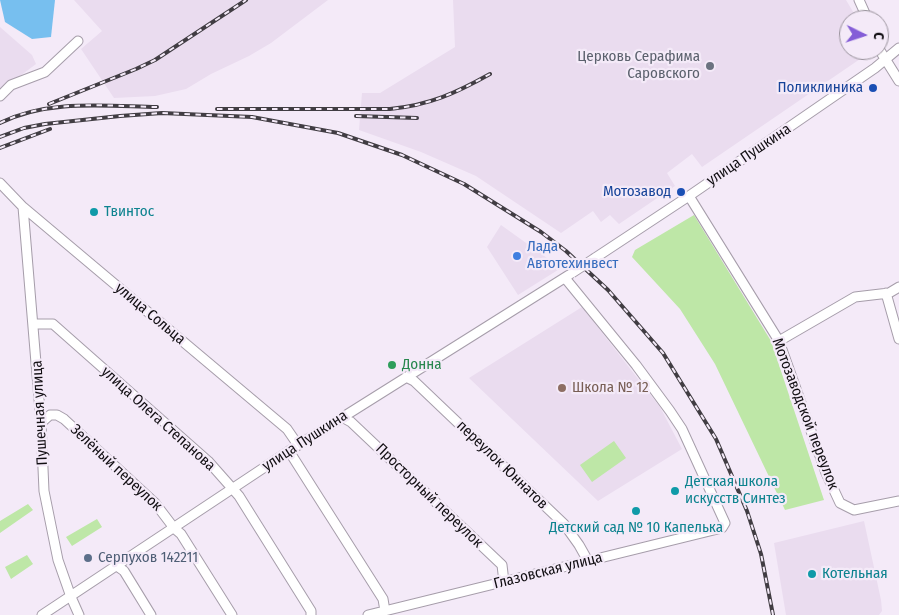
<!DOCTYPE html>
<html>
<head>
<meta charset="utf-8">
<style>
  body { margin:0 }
  #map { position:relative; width:899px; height:615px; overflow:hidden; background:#f4eaf8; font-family:"Fira Sans Condensed",sans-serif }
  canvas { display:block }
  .north { position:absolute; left:839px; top:10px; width:50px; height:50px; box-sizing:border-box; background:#f4eaf8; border:1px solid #99929c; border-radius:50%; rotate:94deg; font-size:14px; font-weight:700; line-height:20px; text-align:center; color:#110e12 }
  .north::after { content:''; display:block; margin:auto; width:18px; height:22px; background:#845dd7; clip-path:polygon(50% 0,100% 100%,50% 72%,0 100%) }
</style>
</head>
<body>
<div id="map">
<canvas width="899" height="615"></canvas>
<div class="north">С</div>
</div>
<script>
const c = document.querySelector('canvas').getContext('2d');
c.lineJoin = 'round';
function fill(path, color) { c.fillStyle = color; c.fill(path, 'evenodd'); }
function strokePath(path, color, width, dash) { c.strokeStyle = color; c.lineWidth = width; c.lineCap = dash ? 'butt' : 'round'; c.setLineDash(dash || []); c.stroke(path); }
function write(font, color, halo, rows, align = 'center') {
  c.font = font + ' "Fira Sans Condensed",sans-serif'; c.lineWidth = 4.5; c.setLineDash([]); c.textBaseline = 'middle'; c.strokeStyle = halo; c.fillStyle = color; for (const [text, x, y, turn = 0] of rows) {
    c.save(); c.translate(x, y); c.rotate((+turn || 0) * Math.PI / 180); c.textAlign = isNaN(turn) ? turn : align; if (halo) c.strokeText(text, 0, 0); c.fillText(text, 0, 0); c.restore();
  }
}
fill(new Path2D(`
  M 74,0 L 328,0 L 271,43 L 249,56 L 211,74 L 186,89 L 155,96 L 114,98 L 81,49 L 102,31 Z
  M 453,0 L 846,0 L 858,20 L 849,20 L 849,50 L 864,50 L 863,57 L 702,167 L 692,154 L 667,173 L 675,186 L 619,224 L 610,215 L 601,222 L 593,211 L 561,233 L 476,176 L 421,152 L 359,130 L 362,93 L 380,93 L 455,47 Z
  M 0,27 L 32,55 L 36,64 L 0,91 Z
  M 501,225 L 561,268 L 518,295 L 487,247 Z
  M 582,307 L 660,407 L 682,449 L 598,501 L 469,378 Z
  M 864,521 L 881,600 L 882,611 L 879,615 L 786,615 L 774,543 Z`), '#eadcef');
fill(new Path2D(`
  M 694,215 L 771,341 L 824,500 L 785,510 L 715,364 L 680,309 L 632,257 L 635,250 Z
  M 614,441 L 626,458 L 592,482 L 580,465 Z
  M 28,504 L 33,510 L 0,533 L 0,521 Z
  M 97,519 L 102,527 L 72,546 L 66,537 Z
  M 27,555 L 33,564 L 11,579 L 5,567 Z`), '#bee7a7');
fill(new Path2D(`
  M 0,0 L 55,0 L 51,37 L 32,39 L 5,22 Z`), '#77bfef');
const minor = new Path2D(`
  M 859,0 L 868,20
  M 879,49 L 899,81
  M 0,96 L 11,85 L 45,72 L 78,41
  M 0,183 L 23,207 L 287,429 L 298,445
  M 689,196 L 779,341 L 826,473 L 840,503 L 854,510 L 899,501
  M 23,207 L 41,423 L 44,491 L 58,560 L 71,597 L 79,615
  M 595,258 L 689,196 L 875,68 L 899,48
  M 886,293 L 899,339
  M 34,324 L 53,324 L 208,461 L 239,496 L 311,611 L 311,615
  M 779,341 L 855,297 L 889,293 L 899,287
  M 406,377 L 414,381 L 564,524 L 579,545 L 588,561
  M 342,417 L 351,422 L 502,565 L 504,582
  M 41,423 L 50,415 L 57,415 L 64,419 L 155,503 L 174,528 L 181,534 L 232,615
  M 289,451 L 383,599 L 385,611
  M 117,566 L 124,571 L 151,615
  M 42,615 L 289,451 L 569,275
  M 368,615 L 722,528 L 725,523 L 682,429 L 670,411 L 636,365 L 565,278`);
strokePath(minor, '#a69daa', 11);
strokePath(minor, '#fff', 9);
const rail = new Path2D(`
  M 49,104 L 136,69 L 155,60 L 246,0
  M 217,109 L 390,109 C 430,105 456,93 490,74
  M 356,116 L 417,118
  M 0,123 C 48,99 105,106 157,107
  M 0,137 L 24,128 L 45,124 L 120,116 L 162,113 L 252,117 L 338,133 L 402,155 L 464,184 L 541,232 L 566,251 L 608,290 L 663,353 L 716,439 L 747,511 L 761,554 L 773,615
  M 0,148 L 50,129`);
strokePath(rail, '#413d43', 4);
strokePath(rail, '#f4eaf8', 2, [5.5]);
const minorBridge = new Path2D(`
  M 572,273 L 595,258`);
strokePath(minorBridge, '#a69daa', 11, []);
strokePath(minorBridge, '#fff', 9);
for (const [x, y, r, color] of [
  [710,66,5,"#6b7280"],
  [873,88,5,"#1a4fb4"],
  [681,192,5,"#1a4fb4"],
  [94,212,5,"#0f9aa8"],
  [517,256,5,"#3f7fe0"],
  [392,365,5,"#2e9e5b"],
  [562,388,5,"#8d6e63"],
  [675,491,5,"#0f9aa8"],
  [636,511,5,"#0f9aa8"],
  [88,558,5,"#5c6f8a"],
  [812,574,5,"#0f9aa8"]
]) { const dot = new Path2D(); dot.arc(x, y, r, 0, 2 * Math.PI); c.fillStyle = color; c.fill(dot); strokePath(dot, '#f4eaf8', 2); }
write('15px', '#5b616d', '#f4eaf8', [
  ["Церковь Серафима",700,57],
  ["Саровского",700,74]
], 'right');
write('15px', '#164399', '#f4eaf8', [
  ["Поликлиника",863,88],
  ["Мотозавод",671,192]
], 'right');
write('15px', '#110e12', '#f4eaf8', [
  ["улица Пушкина",749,155,-34],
  ["улица Сольца",150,314,40],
  ["Пушечная улица",40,413,-93],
  ["Мотозаводской переулок",805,414,69],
  ["улица Олега Степанова",158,419,42],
  ["улица Пушкина",305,441,-33],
  ["переулок Юннатов",502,465,44],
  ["Зелёный переулок",116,468,43],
  ["Просторный переулок",429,496,44],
  ["Глазовская улица",548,571,-14]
]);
write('15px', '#0d838f', '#f4eaf8', [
  ["Твинтос",104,212],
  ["Детская школа",685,482],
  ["искусств Синтез",685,499],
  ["Детский сад № 10 Капелька",636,528,"center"],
  ["Котельная",822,574]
], 'left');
write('15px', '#366cbe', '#f4eaf8', [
  ["Лада",527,247],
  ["Автотехинвест",527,264]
], 'left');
write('15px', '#27864d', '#f4eaf8', [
  ["Донна",402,365]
], 'left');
write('15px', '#785e54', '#f4eaf8', [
  ["Школа № 12",572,388]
], 'left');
write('15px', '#4e5e75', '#f4eaf8', [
  ["Серпухов 142211",98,558]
], 'left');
</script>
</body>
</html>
